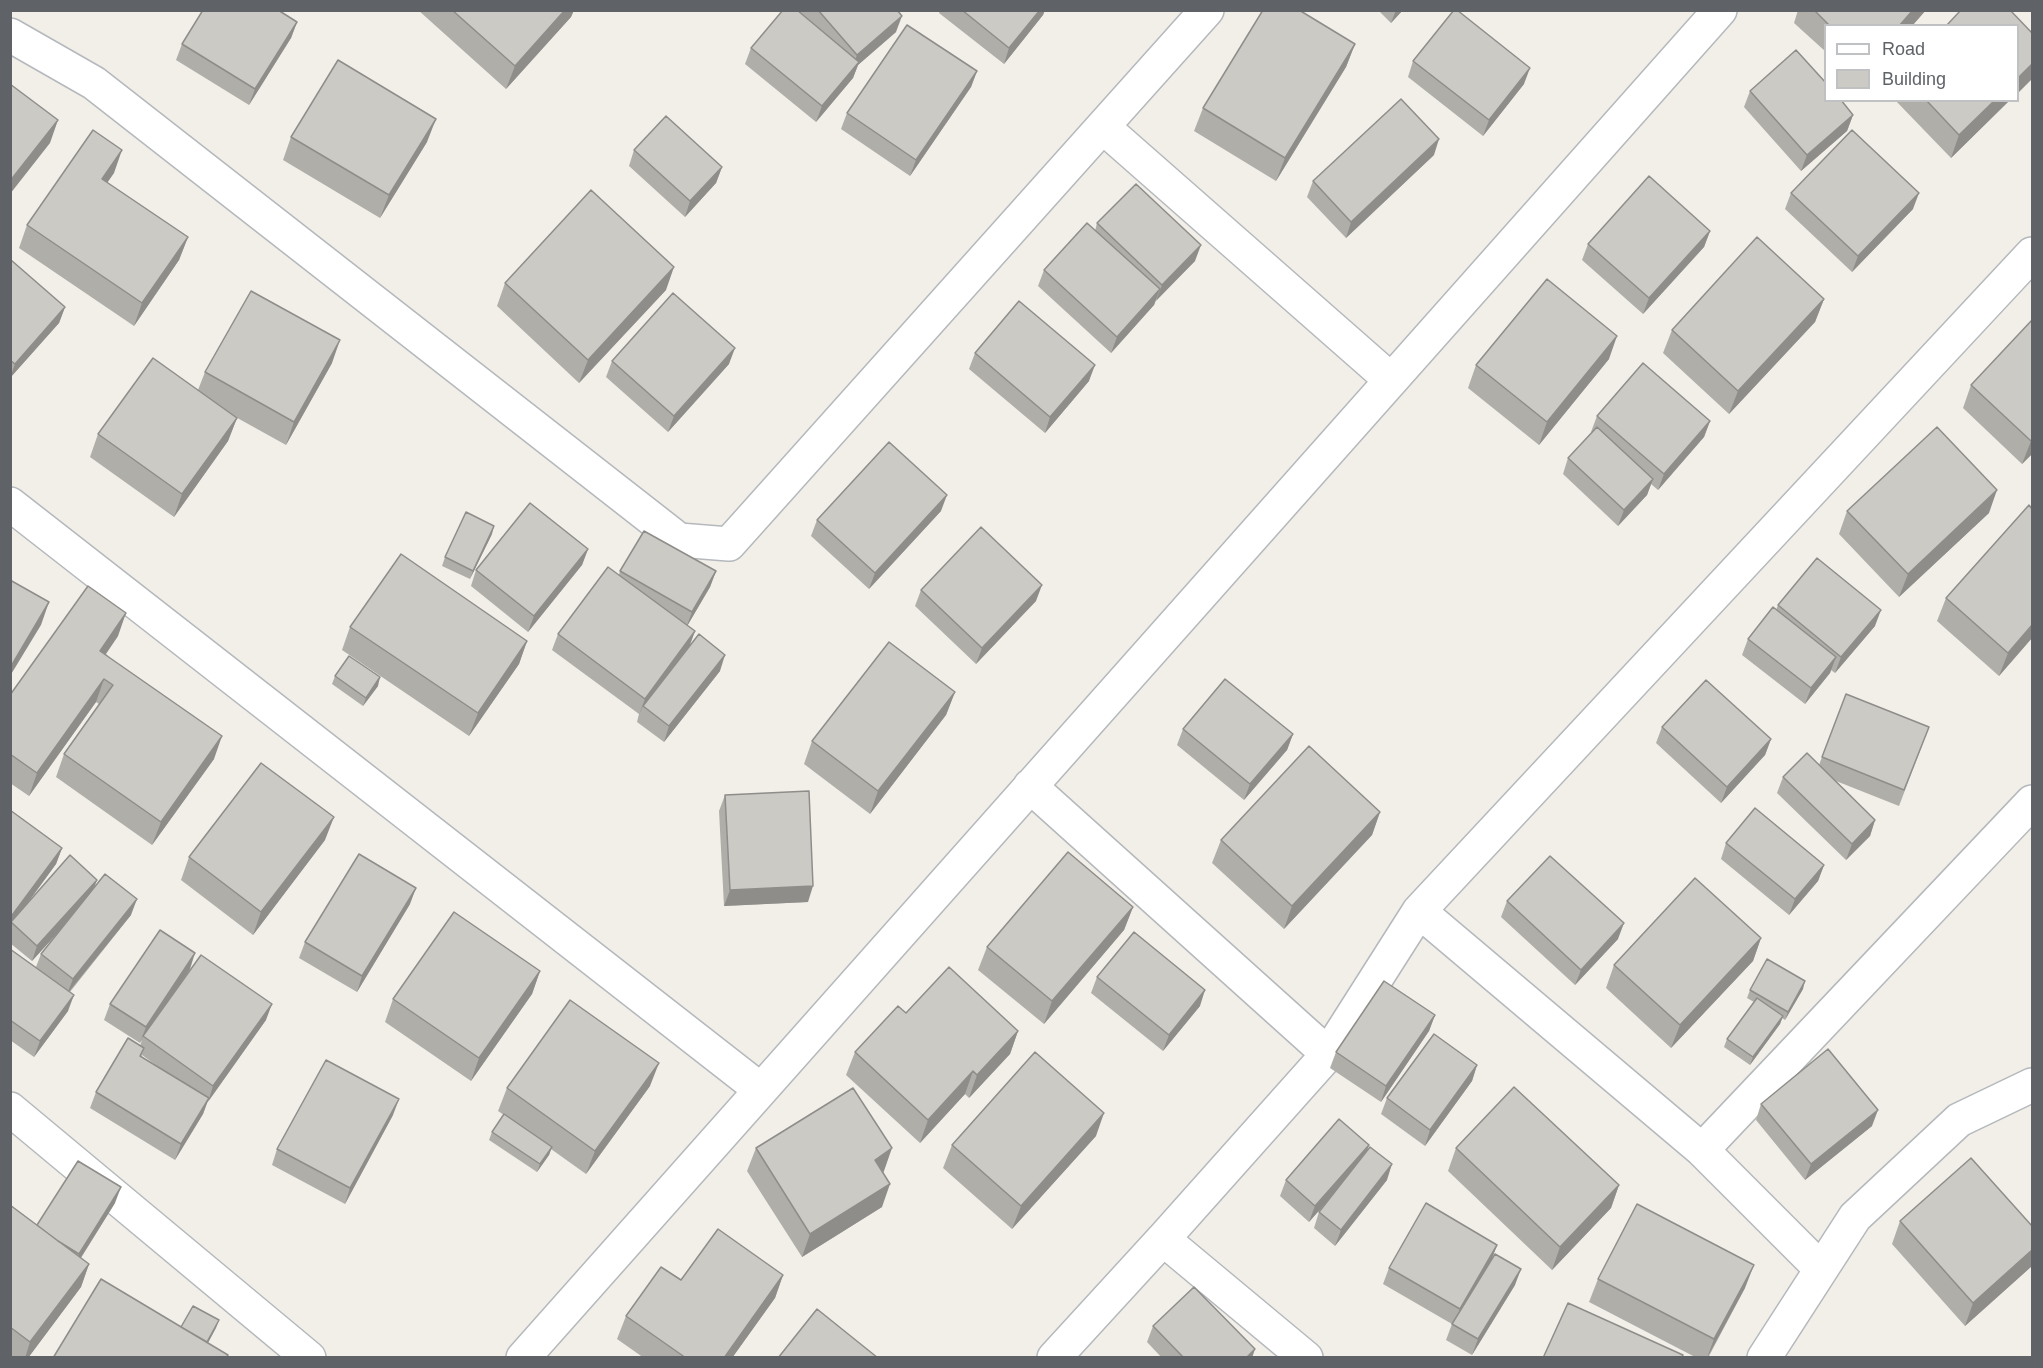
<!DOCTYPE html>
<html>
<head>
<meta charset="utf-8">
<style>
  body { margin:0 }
  #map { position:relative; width:2043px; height:1368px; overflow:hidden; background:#f1efe8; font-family:Helvetica,sans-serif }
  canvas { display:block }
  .frame { position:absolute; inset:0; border:12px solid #5f6368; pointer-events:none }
  .legend { position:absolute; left:1824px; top:24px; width:195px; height:78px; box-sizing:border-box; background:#fff; border:2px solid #bfc1c3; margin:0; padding:8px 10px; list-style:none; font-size:18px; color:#5f6368 }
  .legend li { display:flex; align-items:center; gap:12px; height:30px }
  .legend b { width:30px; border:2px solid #bfc1c3 }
</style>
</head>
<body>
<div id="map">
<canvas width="2043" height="1368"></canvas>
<div class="frame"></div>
<ul class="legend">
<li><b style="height:8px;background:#fff"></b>Road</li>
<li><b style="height:16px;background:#cccac5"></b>Building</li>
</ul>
</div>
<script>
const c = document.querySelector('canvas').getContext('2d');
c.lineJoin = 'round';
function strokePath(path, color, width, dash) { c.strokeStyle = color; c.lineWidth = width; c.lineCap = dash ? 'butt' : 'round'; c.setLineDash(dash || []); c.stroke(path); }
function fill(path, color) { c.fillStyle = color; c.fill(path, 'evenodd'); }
const street = new Path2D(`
  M 10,35 L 94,83 L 679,540 L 729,544 L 1207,10
  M 1103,127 L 1391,380
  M 10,504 L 761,1090
  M 1030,786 L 1328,1054
  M 1419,911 L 1702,1150 L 2032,802
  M 10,1109 L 309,1358
  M 1702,1150 L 1821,1269
  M 1163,1239 L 1328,1054 L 1419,911 L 2032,254
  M 523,1358 L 1720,10
  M 1054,1358 L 1163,1239 L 1306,1358
  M 1764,1358 L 1855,1217 L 1959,1120 L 2032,1085`);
strokePath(street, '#b5b8bc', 36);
strokePath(street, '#fff', 33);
fill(new Path2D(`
  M 203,10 L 279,10 L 297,22 L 291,38 L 249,105 L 176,60 L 182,44 Z
  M 418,10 L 574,10 L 571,17 L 506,89 Z
  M 799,10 L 897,10 L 896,32 L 858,65 L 853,78 L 816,122 L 745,64 L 751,48 Z
  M 940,10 L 1045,10 L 1043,15 L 1004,64 L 939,13 Z
  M 1378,10 L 1403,10 L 1391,23 Z
  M 1798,10 L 1926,10 L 1912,26 L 1826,26 L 1826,52 L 1794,23 Z
  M 1355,44 L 1346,67 L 1276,181 L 1194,131 L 1203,108 Z
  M 1413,61 L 1524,84 L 1483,136 L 1408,77 Z
  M 977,71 L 971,87 L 910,176 L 841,129 L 847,113 Z
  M 1750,91 L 1853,115 L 1847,131 L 1801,171 L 1744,107 Z
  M 1895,100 L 2010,100 L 1951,158 Z
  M 291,137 L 427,142 L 380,218 L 283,160 Z
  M 634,150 L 722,167 L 716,183 L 685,217 L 629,166 Z
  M 1434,155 L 1346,238 L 1307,197 L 1313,181 Z
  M 114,173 L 107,182 L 188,237 L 179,260 L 134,326 L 19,248 L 27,225 Z
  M 1791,193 L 1913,209 L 1852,272 L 1785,209 Z
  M 1097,223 L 1195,261 L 1156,300 L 1154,305 L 1111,353 L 1038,286 L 1044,270 L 1095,231 Z
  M 1710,231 L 1704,247 L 1643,314 L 1582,260 L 1588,244 Z
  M 10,261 L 65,307 L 59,323 L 10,378 Z
  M 505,283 L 666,290 L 579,383 L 497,306 Z
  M 1824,299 L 1815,322 L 1729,414 L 1663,353 L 1672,330 Z
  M 2032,320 L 2032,454 L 2022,464 L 1963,408 L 1971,385 Z
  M 975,353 L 1089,381 L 1045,433 L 969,369 Z
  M 1609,359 L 1539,445 L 1468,388 L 1476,365 Z
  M 612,361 L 729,364 L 668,432 L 606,377 Z
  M 332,363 L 286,445 L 232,415 L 237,418 L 228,441 L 174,517 L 90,457 L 98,434 L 198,390 L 205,372 Z
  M 1597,416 L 1710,421 L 1704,437 L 1658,490 L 1651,484 L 1647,495 L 1618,526 L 1563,474 L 1568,458 L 1592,433 L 1591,432 Z
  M 941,511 L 869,589 L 811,536 L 817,520 Z
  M 1847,511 L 1989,513 L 1899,597 L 1839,534 Z
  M 492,534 L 470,579 L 442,566 L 445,557 Z
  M 588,549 L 582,565 L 528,632 L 471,586 L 476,570 Z
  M 620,571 L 716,571 L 710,587 L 687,626 L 695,631 L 690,645 L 720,671 L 664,742 L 637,722 L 639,714 L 552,650 L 558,634 L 619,575 Z
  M 921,590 L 1036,601 L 976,664 L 915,606 Z
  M 1946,598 L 2032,638 L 1999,676 L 1937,621 Z
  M 1778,605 L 1875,626 L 1835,673 L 1831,670 L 1830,673 L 1805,704 L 1742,655 L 1748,639 L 1776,610 Z
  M 350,627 L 527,641 L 519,664 L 469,736 L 342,650 Z
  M 118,636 L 106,654 L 214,759 L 152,845 L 56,777 L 64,754 L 99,704 L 96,702 L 29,796 L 10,783 L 10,695 Z
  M 335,676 L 378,686 L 363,706 L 332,684 Z
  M 955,692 L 946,715 L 870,814 L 804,764 L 812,741 Z
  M 1846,694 L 1923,743 L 1899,806 L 1836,781 L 1875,820 L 1870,836 L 1846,860 L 1777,793 L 1783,777 L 1819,765 Z
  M 1662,727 L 1771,739 L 1765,755 L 1721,803 L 1656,743 Z
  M 1183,729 L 1293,734 L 1287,750 L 1244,800 L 1177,745 Z
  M 725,795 L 808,902 L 724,906 L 719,811 Z
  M 10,810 L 62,848 L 56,864 L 29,901 L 97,880 L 94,887 L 131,915 L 70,992 L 68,1011 L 34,1057 L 10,1040 L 10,949 L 36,967 L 41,954 L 60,930 L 32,961 L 10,943 Z
  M 1380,812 L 1372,835 L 1284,929 L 1212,863 L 1221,840 Z
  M 325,840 L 253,935 L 181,880 L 189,857 Z
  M 1726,843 L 1824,865 L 1818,881 L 1789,915 L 1721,859 Z
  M 1507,901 L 1618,939 L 1575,985 L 1501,917 Z
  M 410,904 L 357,992 L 299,958 L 305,942 Z
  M 1133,907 L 1124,930 L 1044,1024 L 978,970 L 987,947 Z
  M 1761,938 L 1753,961 L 1671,1048 L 1606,988 L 1614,965 Z
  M 190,969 L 164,1008 L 266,1020 L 207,1102 L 203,1114 L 175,1160 L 90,1108 L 96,1092 L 140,1046 L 142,1040 L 140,1043 L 104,1020 L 110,1004 ZM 142,1055 L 160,1068 L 141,1057 Z
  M 540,971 L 532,994 L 471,1081 L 385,1022 L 393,999 Z
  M 1097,977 L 1200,1006 L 1163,1051 L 1091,993 Z
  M 1803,989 L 1785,1020 L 1782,1018 L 1780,1024 L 1750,1065 L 1724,1047 L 1727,1039 L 1754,1002 L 1747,998 L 1750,990 Z
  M 906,1013 L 1018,1031 L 1010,1054 L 969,1098 L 965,1094 L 920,1143 L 846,1075 L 855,1052 Z
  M 1435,1015 L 1429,1031 L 1381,1102 L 1330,1068 L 1336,1052 Z
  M 1477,1065 L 1472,1081 L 1425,1146 L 1381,1114 L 1387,1098 Z
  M 650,1086 L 586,1174 L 551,1149 L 549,1155 L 537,1172 L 489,1140 L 492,1132 L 504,1115 L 498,1111 L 507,1088 Z
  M 1761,1104 L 1872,1126 L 1805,1180 L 1756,1120 Z
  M 393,1115 L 345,1204 L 272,1165 L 277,1149 Z
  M 1096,1136 L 1012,1229 L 943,1168 L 952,1145 Z
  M 1369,1145 L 1366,1153 L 1387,1180 L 1335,1246 L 1314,1228 L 1319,1212 L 1335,1192 L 1309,1222 L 1280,1196 L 1286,1180 Z
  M 756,1148 L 884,1171 L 882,1207 L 802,1257 L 747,1171 Z
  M 1456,1148 L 1619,1185 L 1611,1208 L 1552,1270 L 1448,1171 Z
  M 115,1203 L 81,1258 L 89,1264 L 81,1287 L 28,1358 L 12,1358 L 10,1356 L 10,1205 L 37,1225 Z
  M 1900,1221 L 2032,1226 L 2032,1266 L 1965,1326 L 1892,1244 Z
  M 1497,1245 L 1491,1261 L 1515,1285 L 1472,1355 L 1446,1340 L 1452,1324 L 1383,1284 L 1389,1268 Z
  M 783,1275 L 775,1298 L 732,1358 L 644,1358 L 617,1339 L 626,1316 L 681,1280 Z
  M 1598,1279 L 1745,1288 L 1708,1358 L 1697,1358 L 1589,1302 Z
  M 1153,1326 L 1252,1358 L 1162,1358 L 1147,1342 Z`), '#afaea9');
fill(new Path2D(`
  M 565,10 L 574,10 L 571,17 L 506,89 L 515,66 Z
  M 1040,10 L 1045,10 L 1043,15 L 1004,64 L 1009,48 Z
  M 1396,10 L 1403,10 L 1391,23 Z
  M 1913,10 L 1926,10 L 1912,26 L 1899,26 Z
  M 902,16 L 896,32 L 858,65 L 853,78 L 816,122 L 822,106 L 851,71 L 857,55 Z
  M 297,22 L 291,38 L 249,105 L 255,89 Z
  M 1355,44 L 1346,67 L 1276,181 L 1285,158 Z
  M 2032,64 L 2032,79 L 2018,93 L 2018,78 Z
  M 1530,68 L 1524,84 L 1483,136 L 1489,120 Z
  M 977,71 L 971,87 L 910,176 L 916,160 Z
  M 1995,100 L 2010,100 L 1951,158 L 1959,135 Z
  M 1853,115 L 1847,131 L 1801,171 L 1807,155 Z
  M 436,119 L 427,142 L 380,218 L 389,195 Z
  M 58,120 L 50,143 L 10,194 L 10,181 Z
  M 1439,139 L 1434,155 L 1346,238 L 1351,222 Z
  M 122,150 L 114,173 L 94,202 L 102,179 Z
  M 722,167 L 716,183 L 685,217 L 690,201 Z
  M 1919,193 L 1913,209 L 1852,272 L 1858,256 Z
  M 1710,231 L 1704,247 L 1643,314 L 1649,298 Z
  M 188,237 L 179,260 L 134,326 L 142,303 Z
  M 1201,245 L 1195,261 L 1156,301 L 1162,285 Z
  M 674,267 L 666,290 L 579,383 L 588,360 Z
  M 1160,289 L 1154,305 L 1111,353 L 1117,337 Z
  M 1824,299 L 1815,322 L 1729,414 L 1738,391 Z
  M 65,307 L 59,323 L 10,378 L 15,364 Z
  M 1617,336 L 1609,359 L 1539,445 L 1547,422 Z
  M 340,340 L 332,363 L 286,445 L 294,422 Z
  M 735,348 L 729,364 L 668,432 L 674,416 Z
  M 1095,365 L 1089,381 L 1045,433 L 1050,417 Z
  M 237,418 L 228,441 L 174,517 L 182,494 Z
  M 1710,421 L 1704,437 L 1658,490 L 1664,474 Z
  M 2032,439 L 2032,454 L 2022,464 L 2031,441 Z
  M 1653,479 L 1647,495 L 1618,526 L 1624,510 Z
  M 1997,490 L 1989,513 L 1899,597 L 1908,574 Z
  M 947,495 L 941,511 L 869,589 L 875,573 Z
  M 494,526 L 492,534 L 470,579 L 473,571 Z
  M 588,549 L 582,565 L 528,632 L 534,616 Z
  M 716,571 L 710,587 L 686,628 L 692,612 Z
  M 1042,585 L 1036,601 L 976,664 L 982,648 Z
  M 49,602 L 41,625 L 10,676 L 10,668 Z
  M 1881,610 L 1875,626 L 1835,673 L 1841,657 Z
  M 126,613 L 118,636 L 92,674 L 100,651 Z
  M 2032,625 L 2032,638 L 1999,676 L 2008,653 Z
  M 695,631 L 689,647 L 643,706 L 639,715 L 645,699 Z
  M 527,641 L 519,664 L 469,736 L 478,713 Z
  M 725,655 L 720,671 L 664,742 L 669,726 Z
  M 1836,657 L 1830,673 L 1805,704 L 1811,688 Z
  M 380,677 L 378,686 L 363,706 L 366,698 Z
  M 104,679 L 96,702 L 29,796 L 37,773 Z
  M 955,692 L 946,715 L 870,814 L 878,791 Z
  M 1293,734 L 1287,750 L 1244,800 L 1250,784 Z
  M 222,736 L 214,759 L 152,845 L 161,822 Z
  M 1771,739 L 1765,755 L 1721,803 L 1727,787 Z
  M 1380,812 L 1372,835 L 1284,929 L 1292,906 Z
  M 334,817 L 325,840 L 253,935 L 261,912 Z
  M 1875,820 L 1870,836 L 1846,860 L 1852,844 Z
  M 62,848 L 56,864 L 13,923 L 10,922 L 10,918 Z
  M 1824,865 L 1818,881 L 1789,915 L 1795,899 Z
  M 97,880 L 91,896 L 32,961 L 37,946 Z
  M 813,886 L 808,902 L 724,906 L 730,890 Z
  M 416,888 L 410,904 L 357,992 L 362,976 Z
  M 137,899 L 131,915 L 67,994 L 73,979 Z
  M 1133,907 L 1124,930 L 1044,1024 L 1052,1001 Z
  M 1624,923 L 1618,939 L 1575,985 L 1581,970 Z
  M 1761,938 L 1753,961 L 1671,1048 L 1680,1025 Z
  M 195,953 L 190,969 L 144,1037 L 143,1036 L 140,1043 L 146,1027 Z
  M 540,971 L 532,994 L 471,1081 L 479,1058 Z
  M 1805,981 L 1803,989 L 1785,1020 L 1788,1012 Z
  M 1205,990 L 1200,1006 L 1163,1051 L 1169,1035 Z
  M 74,995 L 68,1011 L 34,1057 L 40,1041 Z
  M 272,1004 L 266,1020 L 208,1102 L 213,1086 Z
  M 1435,1015 L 1429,1031 L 1381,1102 L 1386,1086 Z
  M 1783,1016 L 1780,1024 L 1750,1065 L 1753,1057 Z
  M 1018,1031 L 1010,1054 L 969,1098 L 977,1075 Z
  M 659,1063 L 650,1086 L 586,1174 L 595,1151 Z
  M 1477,1065 L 1472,1081 L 1425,1146 L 1430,1130 Z
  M 973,1071 L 965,1094 L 920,1143 L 928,1120 Z
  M 209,1098 L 203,1114 L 175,1160 L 181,1144 Z
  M 399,1099 L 393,1115 L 345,1204 L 350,1188 Z
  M 1878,1110 L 1872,1126 L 1805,1180 L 1811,1164 Z
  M 1104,1113 L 1096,1136 L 1012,1229 L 1021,1206 Z
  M 1369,1145 L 1363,1161 L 1309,1222 L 1315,1206 Z
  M 552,1147 L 549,1155 L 537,1172 L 540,1164 Z
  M 892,1148 L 884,1171 L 866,1183 L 875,1160 Z
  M 1392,1164 L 1387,1180 L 1335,1246 L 1341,1230 Z
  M 890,1184 L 882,1207 L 802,1257 L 810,1234 Z
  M 1619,1185 L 1611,1208 L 1552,1270 L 1560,1247 Z
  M 121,1187 L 115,1203 L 73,1270 L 79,1254 Z
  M 1497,1245 L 1491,1261 L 1454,1325 L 1460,1309 Z
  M 2032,1250 L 2032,1266 L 1965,1326 L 1973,1303 Z
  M 89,1264 L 81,1287 L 28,1358 L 25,1358 L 30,1342 Z
  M 1754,1265 L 1745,1288 L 1707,1358 L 1714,1339 Z
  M 1521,1269 L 1515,1285 L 1472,1355 L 1478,1339 Z
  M 783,1275 L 775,1298 L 732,1358 L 724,1358 Z
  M 219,1320 L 216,1328 L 200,1358 L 202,1350 Z
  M 1255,1349 L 1252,1358 L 1246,1358 Z`), '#8f8d8a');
const building = new Path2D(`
  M 203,10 L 278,10 L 297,22 L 255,89 L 182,44 Z
  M 452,10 L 565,10 L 515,66 Z
  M 783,10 L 797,10 L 859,62 L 822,106 L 751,48 Z
  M 818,10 L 897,10 L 902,16 L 857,55 Z
  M 962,10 L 1040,10 L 1009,48 Z
  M 1263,10 L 1299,10 L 1355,44 L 1285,158 L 1203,108 Z
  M 1454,10 L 1457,10 L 1530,68 L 1489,120 L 1413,61 Z
  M 1814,10 L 1913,10 L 1899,26 L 1830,26 Z
  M 1961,10 L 2010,10 L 2032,33 L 2032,64 L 2018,78 L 2018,26 L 1946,26 Z
  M 907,25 L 977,71 L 916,160 L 847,113 Z
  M 1796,50 L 1826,83 L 1826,100 L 1841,100 L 1853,115 L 1807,155 L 1750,91 Z
  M 338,60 L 436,119 L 389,195 L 291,137 Z
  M 10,84 L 58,120 L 10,181 Z
  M 1401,99 L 1439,139 L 1351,222 L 1313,181 Z
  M 1926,100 L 1995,100 L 1959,135 Z
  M 666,116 L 722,167 L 690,201 L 634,150 Z
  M 93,130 L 122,150 L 102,179 L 188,237 L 142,303 L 27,225 Z
  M 1852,130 L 1919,193 L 1858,256 L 1791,193 Z
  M 1649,176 L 1710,231 L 1649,298 L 1588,244 Z
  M 1136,184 L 1201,245 L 1162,285 L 1097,223 Z
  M 591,190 L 674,267 L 588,360 L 505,283 Z
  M 1087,223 L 1160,289 L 1117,337 L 1044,270 Z
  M 1757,237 L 1824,299 L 1738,391 L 1672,330 Z
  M 11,260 L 65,307 L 15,364 L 10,360 L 10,261 Z
  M 1547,279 L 1617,336 L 1547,422 L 1476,365 Z
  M 251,291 L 340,340 L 294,422 L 205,372 Z
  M 673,293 L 735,348 L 674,416 L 612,361 Z
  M 1019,301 L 1095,365 L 1050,417 L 975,353 Z
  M 2032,320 L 2032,439 L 2031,441 L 1971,385 Z
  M 153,358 L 237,418 L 182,494 L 98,434 Z
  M 1643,363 L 1710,421 L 1664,474 L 1597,416 Z
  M 1597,427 L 1653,479 L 1624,510 L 1568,458 Z
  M 1937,427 L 1997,490 L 1908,574 L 1847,511 Z
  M 889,442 L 947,495 L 875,573 L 817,520 Z
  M 530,503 L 588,549 L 534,616 L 476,570 Z
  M 2029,505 L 2032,509 L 2032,625 L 2008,653 L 1946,598 Z
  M 466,512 L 494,526 L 473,571 L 445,557 Z
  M 981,527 L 1042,585 L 982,648 L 921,590 Z
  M 644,531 L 716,571 L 692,612 L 620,571 Z
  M 401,554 L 527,641 L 478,713 L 350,627 Z
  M 1817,558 L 1881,610 L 1841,657 L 1778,605 Z
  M 608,567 L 695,631 L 645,699 L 558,634 Z
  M 10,580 L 49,602 L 10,668 Z
  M 88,586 L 126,613 L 100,651 L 222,736 L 161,822 L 64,754 L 113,685 L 104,679 L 37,773 L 10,754 L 10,695 Z
  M 1773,607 L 1836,657 L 1811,688 L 1748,639 Z
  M 699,634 L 725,655 L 669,726 L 643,706 Z
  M 889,642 L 955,692 L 878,791 L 812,741 Z
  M 349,656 L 380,677 L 366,698 L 335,676 Z
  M 1225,679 L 1293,734 L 1250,784 L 1183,729 Z
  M 1706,680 L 1771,739 L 1727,787 L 1662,727 Z
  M 1846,694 L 1929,727 L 1904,790 L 1822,757 Z
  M 1309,746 L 1380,812 L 1292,906 L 1221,840 Z
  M 1807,753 L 1875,820 L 1852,844 L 1783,777 Z
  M 261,763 L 334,817 L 261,912 L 189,857 Z
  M 809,791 L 813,886 L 730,890 L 725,795 Z
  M 1755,808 L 1824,865 L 1795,899 L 1726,843 Z
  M 10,810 L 62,848 L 10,918 Z
  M 1068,852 L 1133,907 L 1052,1001 L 987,947 Z
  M 359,854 L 416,888 L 362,976 L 305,942 Z
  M 70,855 L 97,880 L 37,946 L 11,922 Z
  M 1550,856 L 1624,923 L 1581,970 L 1507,901 Z
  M 105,874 L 137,899 L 73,979 L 41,954 Z
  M 1695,878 L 1761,938 L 1680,1025 L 1614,965 Z
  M 454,912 L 540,971 L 479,1058 L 393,999 Z
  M 160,930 L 195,953 L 146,1027 L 110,1004 Z
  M 1134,932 L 1205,990 L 1169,1035 L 1097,977 Z
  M 10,949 L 74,995 L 40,1041 L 10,1020 Z
  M 201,955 L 272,1004 L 213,1086 L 143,1036 Z
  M 1767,959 L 1805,981 L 1788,1012 L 1750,990 Z
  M 949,967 L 1018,1031 L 977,1075 L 973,1071 L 928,1120 L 855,1052 L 898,1006 L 906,1013 Z
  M 1384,981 L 1435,1015 L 1386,1086 L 1336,1052 Z
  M 1757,998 L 1783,1016 L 1753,1057 L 1727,1039 Z
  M 570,1000 L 659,1063 L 595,1151 L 507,1088 Z
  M 1434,1034 L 1477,1065 L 1430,1130 L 1387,1098 Z
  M 128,1038 L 144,1048 L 140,1056 L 209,1098 L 181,1144 L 96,1092 Z
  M 1828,1049 L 1878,1110 L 1811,1164 L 1761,1104 Z
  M 1035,1052 L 1104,1113 L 1021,1206 L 952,1145 Z
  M 326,1060 L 399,1099 L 350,1188 L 277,1149 Z
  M 1514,1087 L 1619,1185 L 1560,1247 L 1456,1148 Z
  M 853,1088 L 892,1148 L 875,1160 L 890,1184 L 810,1234 L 756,1148 Z
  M 504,1114 L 552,1147 L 540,1164 L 492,1132 Z
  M 1339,1119 L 1369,1145 L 1315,1206 L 1286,1180 Z
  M 1370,1147 L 1392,1164 L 1341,1230 L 1319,1212 Z
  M 1971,1158 L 2032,1226 L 2032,1250 L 1973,1303 L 1900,1221 Z
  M 78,1161 L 121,1187 L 79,1254 L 58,1241 L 37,1225 Z
  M 1426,1203 L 1497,1245 L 1460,1309 L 1389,1268 Z
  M 1637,1204 L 1754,1265 L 1714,1339 L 1598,1279 Z
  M 10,1205 L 89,1264 L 30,1342 L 10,1327 Z
  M 718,1229 L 783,1275 L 724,1358 L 686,1358 L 626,1316 L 661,1267 L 681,1280 Z
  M 1495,1254 L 1521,1269 L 1478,1339 L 1452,1324 Z
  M 101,1279 L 228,1355 L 226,1358 L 53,1358 Z
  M 1194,1287 L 1255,1349 L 1246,1358 L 1184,1358 L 1153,1326 Z
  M 1568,1303 L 1683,1355 L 1681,1358 L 1543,1358 Z
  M 193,1306 L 219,1320 L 207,1342 L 181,1327 Z
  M 817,1309 L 878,1358 L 778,1358 Z`);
fill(building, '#cccac5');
strokePath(building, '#8f8d8a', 1.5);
</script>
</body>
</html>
